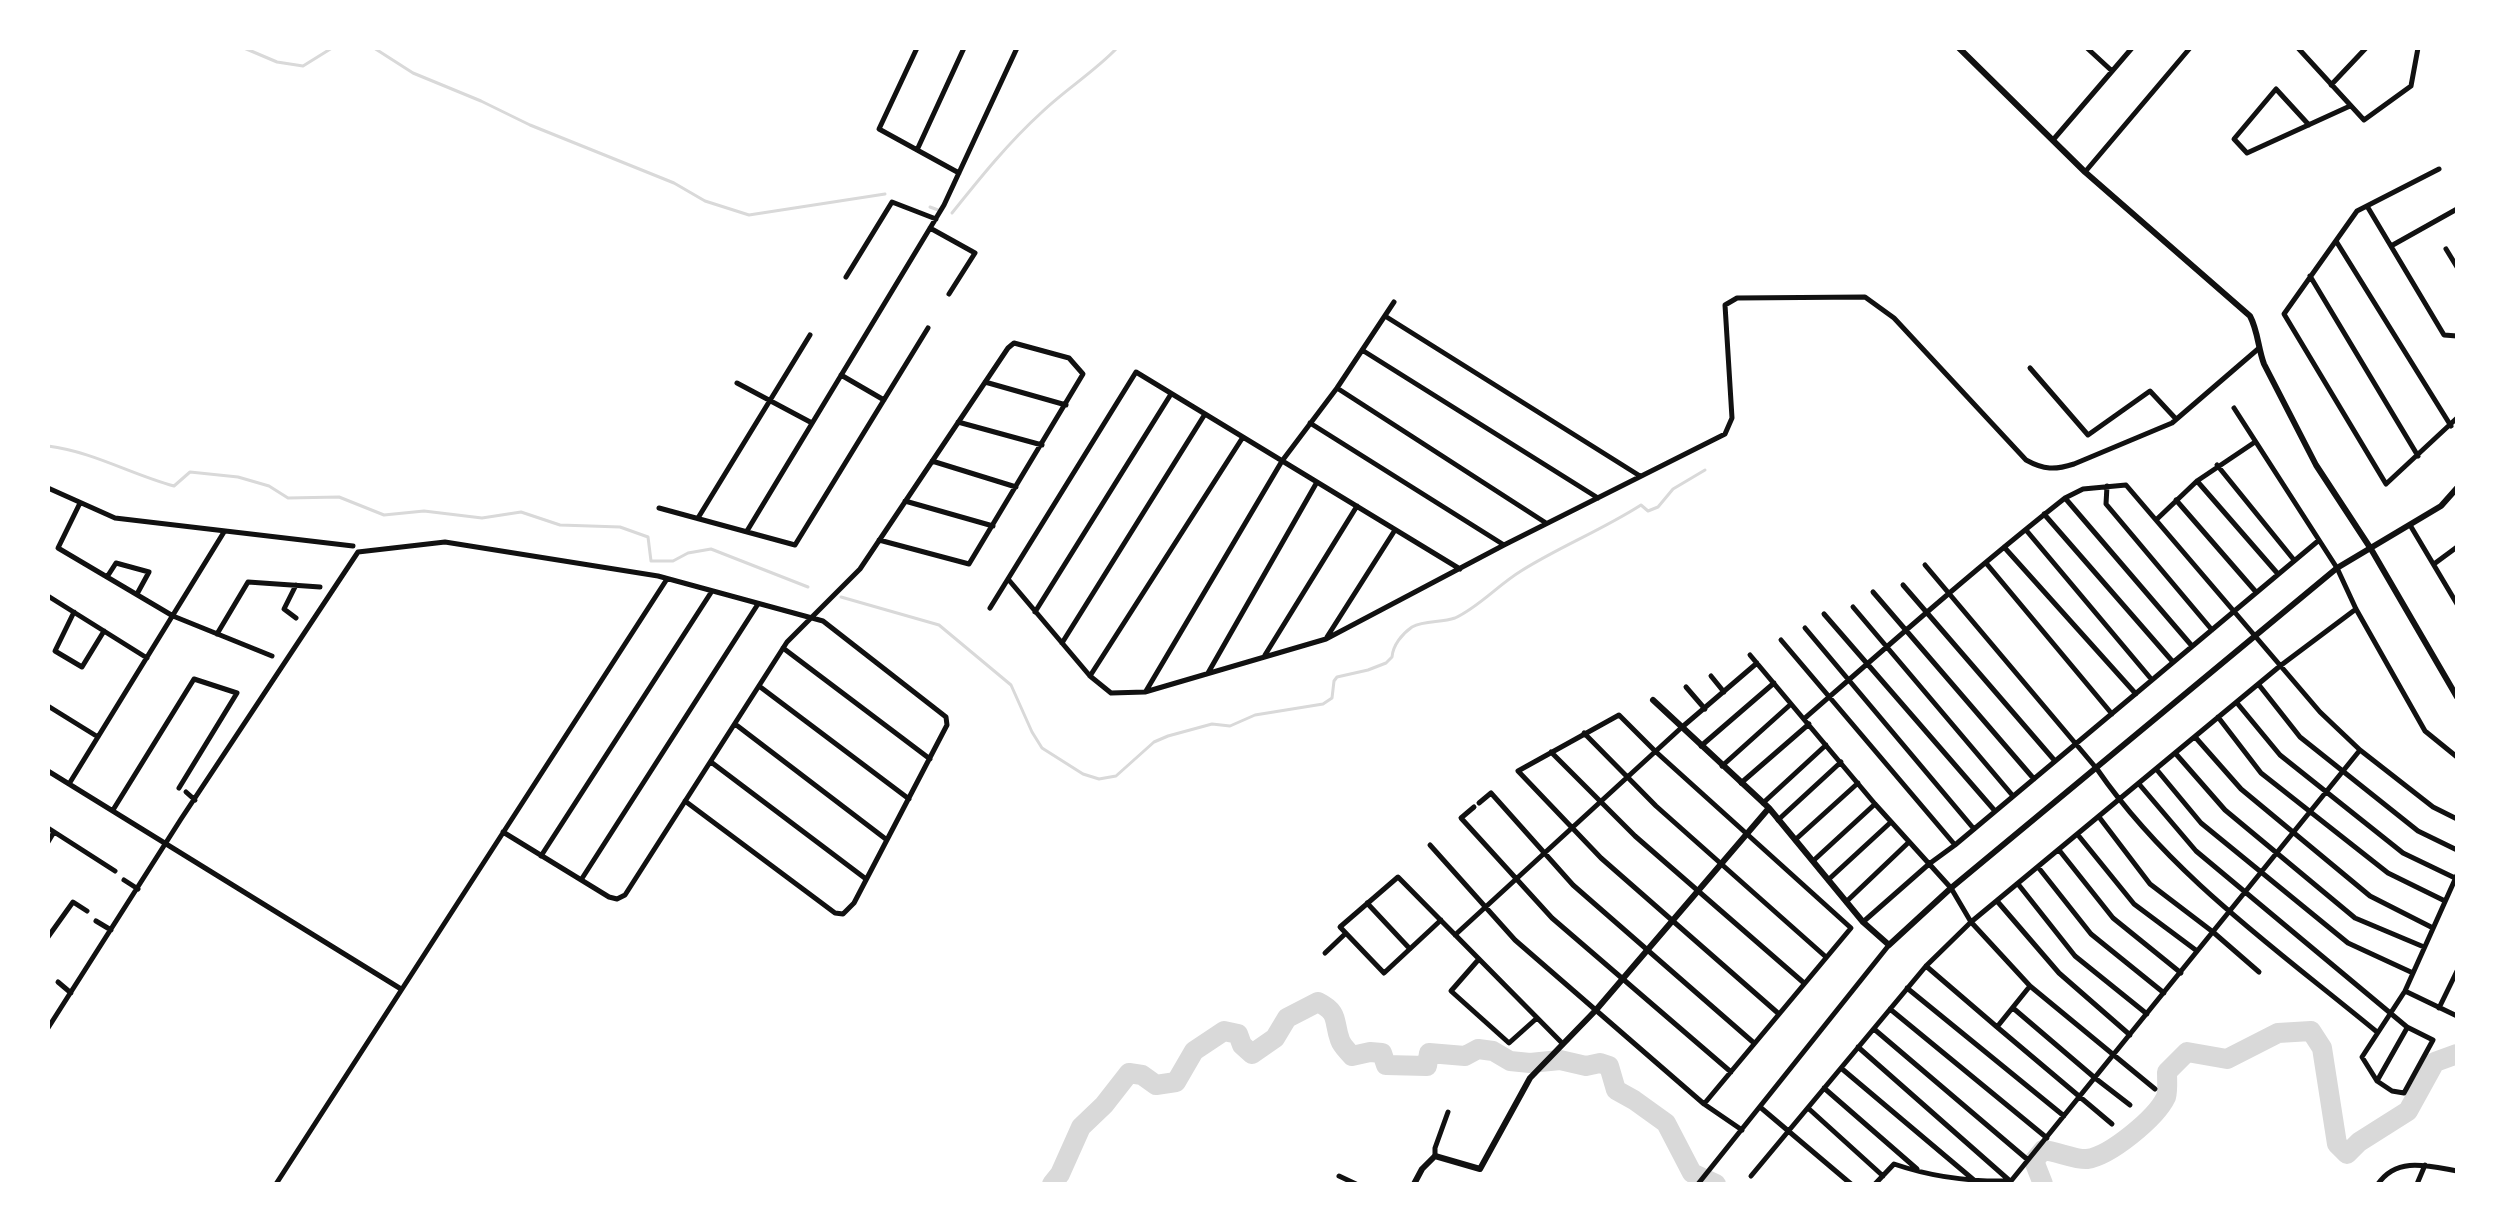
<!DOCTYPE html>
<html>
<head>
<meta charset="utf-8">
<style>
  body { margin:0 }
  #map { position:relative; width:2505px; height:1232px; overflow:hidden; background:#fff; font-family:"Archivo Narrow",sans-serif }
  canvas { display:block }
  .frame { position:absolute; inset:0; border:50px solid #fff; pointer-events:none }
</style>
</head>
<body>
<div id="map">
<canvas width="2505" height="1232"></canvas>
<div class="frame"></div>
</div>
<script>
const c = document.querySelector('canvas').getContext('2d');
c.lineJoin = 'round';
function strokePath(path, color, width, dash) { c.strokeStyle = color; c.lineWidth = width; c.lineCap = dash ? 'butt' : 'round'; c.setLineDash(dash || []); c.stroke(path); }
strokePath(new Path2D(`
  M 244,48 L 277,62 L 303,66 L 332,48
  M 374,48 L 413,73 L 481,101 L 530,125 L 674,183 L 705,201 L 749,215 L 885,194
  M 930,207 L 938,210
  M 952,213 C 980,178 1008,143 1042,112 C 1066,89 1094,72 1117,48
  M 48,446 C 94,452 130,474 174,486 L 190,472 L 238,477 L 269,486 L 288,498 L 339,497 L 384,515 L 424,511 L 482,518 L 521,512 L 560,525 L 620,527 L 648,537 L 651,561 L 673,561 L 688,553 L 711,549 L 808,587
  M 841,597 L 939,625 L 1011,685 L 1032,732 L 1042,748 L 1083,774 L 1099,779 L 1116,776 L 1154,742 L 1168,736 L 1212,724 L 1230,726 L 1255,715 L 1323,704 L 1332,698 L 1334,681 L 1337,677 L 1368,670 L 1386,663 L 1392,657 C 1393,645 1402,634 1412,627 C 1425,620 1441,623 1455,618 C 1479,607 1498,585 1521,571 C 1559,547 1602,530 1641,505 L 1648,511 L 1658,507 L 1673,489 L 1705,470`), '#d9d9d9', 3);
strokePath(new Path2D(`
  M 1052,1184 L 1060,1174 L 1081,1127 L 1104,1105 L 1129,1073 L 1142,1075 L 1156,1085 L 1176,1082 L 1194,1051 L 1224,1031 L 1238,1034 L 1242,1045 L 1252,1054 L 1275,1038 L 1287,1018 L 1318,1002 C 1340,1013 1333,1021 1340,1040 C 1342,1046 1348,1051 1352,1056 L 1370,1052 L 1382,1053 L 1386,1065 L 1427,1066 L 1429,1053 L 1465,1056 L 1478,1049 L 1493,1051 L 1510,1061 L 1530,1063 L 1560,1060 L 1586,1066 L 1600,1063 L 1609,1066 L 1616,1090 L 1634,1100 L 1666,1123 L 1692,1173 L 1716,1184
  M 2043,1184 L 2034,1161 L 2043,1150 C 2056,1151 2076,1160 2087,1159 C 2110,1156 2156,1118 2166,1097 C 2168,1090 2167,1079 2167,1072 L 2187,1052 L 2227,1059 L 2278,1033 L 2311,1031 L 2322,1048 L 2337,1144 L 2347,1154 L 2359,1142 L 2408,1111 L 2435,1062 L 2457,1054`), '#d9d9d9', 20);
strokePath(new Path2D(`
  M 917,48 L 879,129 L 959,173
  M 2087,48 L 2112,71
  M 2298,48 L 2364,120 L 2411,86 L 2418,48
  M 2331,85 L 2366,48
  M 2309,125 L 2276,89 L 2234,139 L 2247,153 L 2350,106
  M 2053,140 L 2132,48
  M 917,150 L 964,48
  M 2439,169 L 2357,211 L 2284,314 L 2386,484 L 2457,418
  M 2085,172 L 2190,48
  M 2367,206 L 2444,335 L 2457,336
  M 930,228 L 975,253 L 949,294
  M 2336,241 L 2451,426
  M 2391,246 L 2457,209
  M 2446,249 L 2457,267
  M 2310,276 L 2418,456
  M 846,277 L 892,202 L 936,219
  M 1385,316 L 1640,476
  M 1362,350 L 1598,498
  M 2030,368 L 2088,435 L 2150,391 L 2176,419
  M 841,375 L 884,400
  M 985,382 L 1066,405
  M 737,383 L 812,423
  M 1337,388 L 1546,523
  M 2234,408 L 2337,568 L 2356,609 L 2425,731 L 2457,757
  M 958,422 L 1042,445
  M 1310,423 L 1504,545
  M 932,461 L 1016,487
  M 2217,465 L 2294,560
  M 2197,481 L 2278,574
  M 2107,486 L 2106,504 L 2212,630
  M 48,488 L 115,518 L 353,546
  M 2065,498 L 2192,646
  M 2176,500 L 2256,592
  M 905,501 L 993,526
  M 80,503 L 58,548 L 173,616 L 272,656
  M 659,508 L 795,545 L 928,328
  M 2044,514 L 2173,662
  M 698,518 L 810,335
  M 2156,520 L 2197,481 L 2255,442
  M 2410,525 L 2457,604
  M 2026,530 L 2152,680
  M 747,531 L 944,205 L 1017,48
  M 2004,547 L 2136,694
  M 1986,563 L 2112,714
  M 2434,564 L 2457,547
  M 1925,565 L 2097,769 C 2170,875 2279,951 2377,1032
  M 107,577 L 116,563 L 149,572 L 137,594
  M 1008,579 L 1090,676 L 1111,693 L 1145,692 L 1326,639 L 1504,545 L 1725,434 L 1732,418 L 1725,305 L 1737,298 L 1865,297 L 1894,318 L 2026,460 C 2044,470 2055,470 2074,464 L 2172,423 L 2258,349
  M 296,585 L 284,609 L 296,618
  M 1903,585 L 2055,761
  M 1873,592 L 2034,779
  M 48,596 L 147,658
  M 1853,607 L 2013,796
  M 990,608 L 1136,372 L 1460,569
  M 74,612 L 55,651 L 82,667 L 104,631
  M 1035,612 L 1171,394
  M 1824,614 L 1995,811
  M 1805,628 L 1974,829
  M 217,634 L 248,582 L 320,587
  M 1327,637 L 1395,530
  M 1781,640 L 1955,845
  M 1062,643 L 1205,414
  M 783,648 L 930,759
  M 1265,655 L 1357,506
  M 1750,655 L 1875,804 L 1951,888 L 1971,922 L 2030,986 L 2155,1089
  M 1208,673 L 1317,482
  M 1090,676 L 1243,437
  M 1711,676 L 1724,692
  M 2259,685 L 2300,737 L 2418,831 L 2457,850
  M 759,686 L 909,799
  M 1686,687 L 1705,709
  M 1146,691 L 1282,461 L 1337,388 L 1394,302
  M 2237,703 L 2280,755 L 2403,853 L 2455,878
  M 48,706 L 98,737
  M 2218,717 L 2261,773 L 2388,873 L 2445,901
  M 1804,719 C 1890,644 1975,569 2065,498 L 2083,489 L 2126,485 L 2320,712 L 2360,750 L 2433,807 L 2457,819
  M 735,724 L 887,840
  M 1584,733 L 1656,806 L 1826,957
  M 2196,738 L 2241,789 L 2370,896 L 2433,928
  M 1701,746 L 1774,683
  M 1551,752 L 1635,836 L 1804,983
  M 2176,754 L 2225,810 L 2355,918 L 2424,947
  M 711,762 L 866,879
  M 1722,766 L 1791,704
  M 2157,770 L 2201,823 L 2348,943 L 2413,973
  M 48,771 L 401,989
  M 1741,783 L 1809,724
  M 69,784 L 224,532
  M 2139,784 L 2196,851 L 2407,1027 L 2433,1040 L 2404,1093 L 2392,1091 L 2377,1081
  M 186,792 L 195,800
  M 1479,803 L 1491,793 L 1573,885 L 1754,1043
  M 1763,803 L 1826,745
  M 1474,807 L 1461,818 L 1552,918 L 1731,1072
  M 113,810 L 194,679 L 237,693 L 179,788
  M 2099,817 L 2150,884 L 2213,932 L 2259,972
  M 1778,820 L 1841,762
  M 48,828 L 115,871
  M 503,832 L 609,897 L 617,899 L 625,895 L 787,642 L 860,569 L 1008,348 L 1014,343 L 1069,358 L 1083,374 L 969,564 L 879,540
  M 2078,835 L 2134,904 L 2197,951
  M 1795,840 L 1858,783
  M 48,842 L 54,832
  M 1430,845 L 1515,940 L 1704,1104 L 1742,1130
  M 2059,850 L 2113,918 L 2181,973
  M 541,856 L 712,591
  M 1813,861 L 1875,804
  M 2038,867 L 2091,934 L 2164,993
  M 124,880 L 138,889
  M 581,880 L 758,604
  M 1828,880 L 1891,822
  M 2018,884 L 2075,956 L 2147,1014
  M 1997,901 L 2059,973 L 2130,1035
  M 1846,902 L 1909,842
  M 1367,903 L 1410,949
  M 1441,920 L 1384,973 L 1340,927 L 1398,877 L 1563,1044
  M 96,921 L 111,930
  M 1863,922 L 1929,864 L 1955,845 L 2318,541
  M 1455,935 L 1681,728 L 1757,663
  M 48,937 L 73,902 L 87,911
  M 1325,953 L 1345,934
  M 1479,959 L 1451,991 L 1509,1043 L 1537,1018
  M 1926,966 L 1997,1027 L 2030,986
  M 58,982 L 71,993
  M 1907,988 L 2064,1116
  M 2405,991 L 2457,1016
  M 2013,1008 L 2095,1078 L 2130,1105
  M 2439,1008 L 2457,971
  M 1890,1009 L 2047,1138
  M 1997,1027 L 2112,1124
  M 48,1028 L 181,819 L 358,552 L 445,542 L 658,576 L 823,621 L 946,717 L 947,725 L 854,903 L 843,914 L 835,913 L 685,801
  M 2407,1028 L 2377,1081 L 2362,1057 L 2405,991 L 2457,875
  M 1874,1029 L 2028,1160
  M 1858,1047 L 2010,1181
  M 1841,1068 L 1975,1181
  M 1824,1088 L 1917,1169
  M 1704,1104 L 1851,928 L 1655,751 L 1619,715 L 1518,771 L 1601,858 L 1779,1014
  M 1760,1107 L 1851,1184
  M 1808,1108 L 1883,1176
  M 1435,1156 L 1435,1148 L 1448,1112
  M 1339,1176 L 1356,1184
  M 1751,1176 L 1926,966 L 1971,922 L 2280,666 L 2356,609
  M 276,1184 L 667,579
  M 1698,1184 L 1889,945
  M 1875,1184 L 1894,1164 C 1932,1177 1971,1182 2011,1181 L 2360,750
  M 2378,1184 C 2397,1156 2429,1166 2457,1171
  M 2417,1184 L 2425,1165`), '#111', 5);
strokePath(new Path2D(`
  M 1959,48 L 2085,172 L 2250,316 C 2258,331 2258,348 2264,364 L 2316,465 L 2371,549 L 2457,697
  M 1653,700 L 1769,808 L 1863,922 L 1889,945 L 1951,888 L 2337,568 L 2441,506 L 2457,488
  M 1414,1184 L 1422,1169 L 1435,1156 L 1480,1169 L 1530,1078 L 1596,1010 L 1769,808`), '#111', 6);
</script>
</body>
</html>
